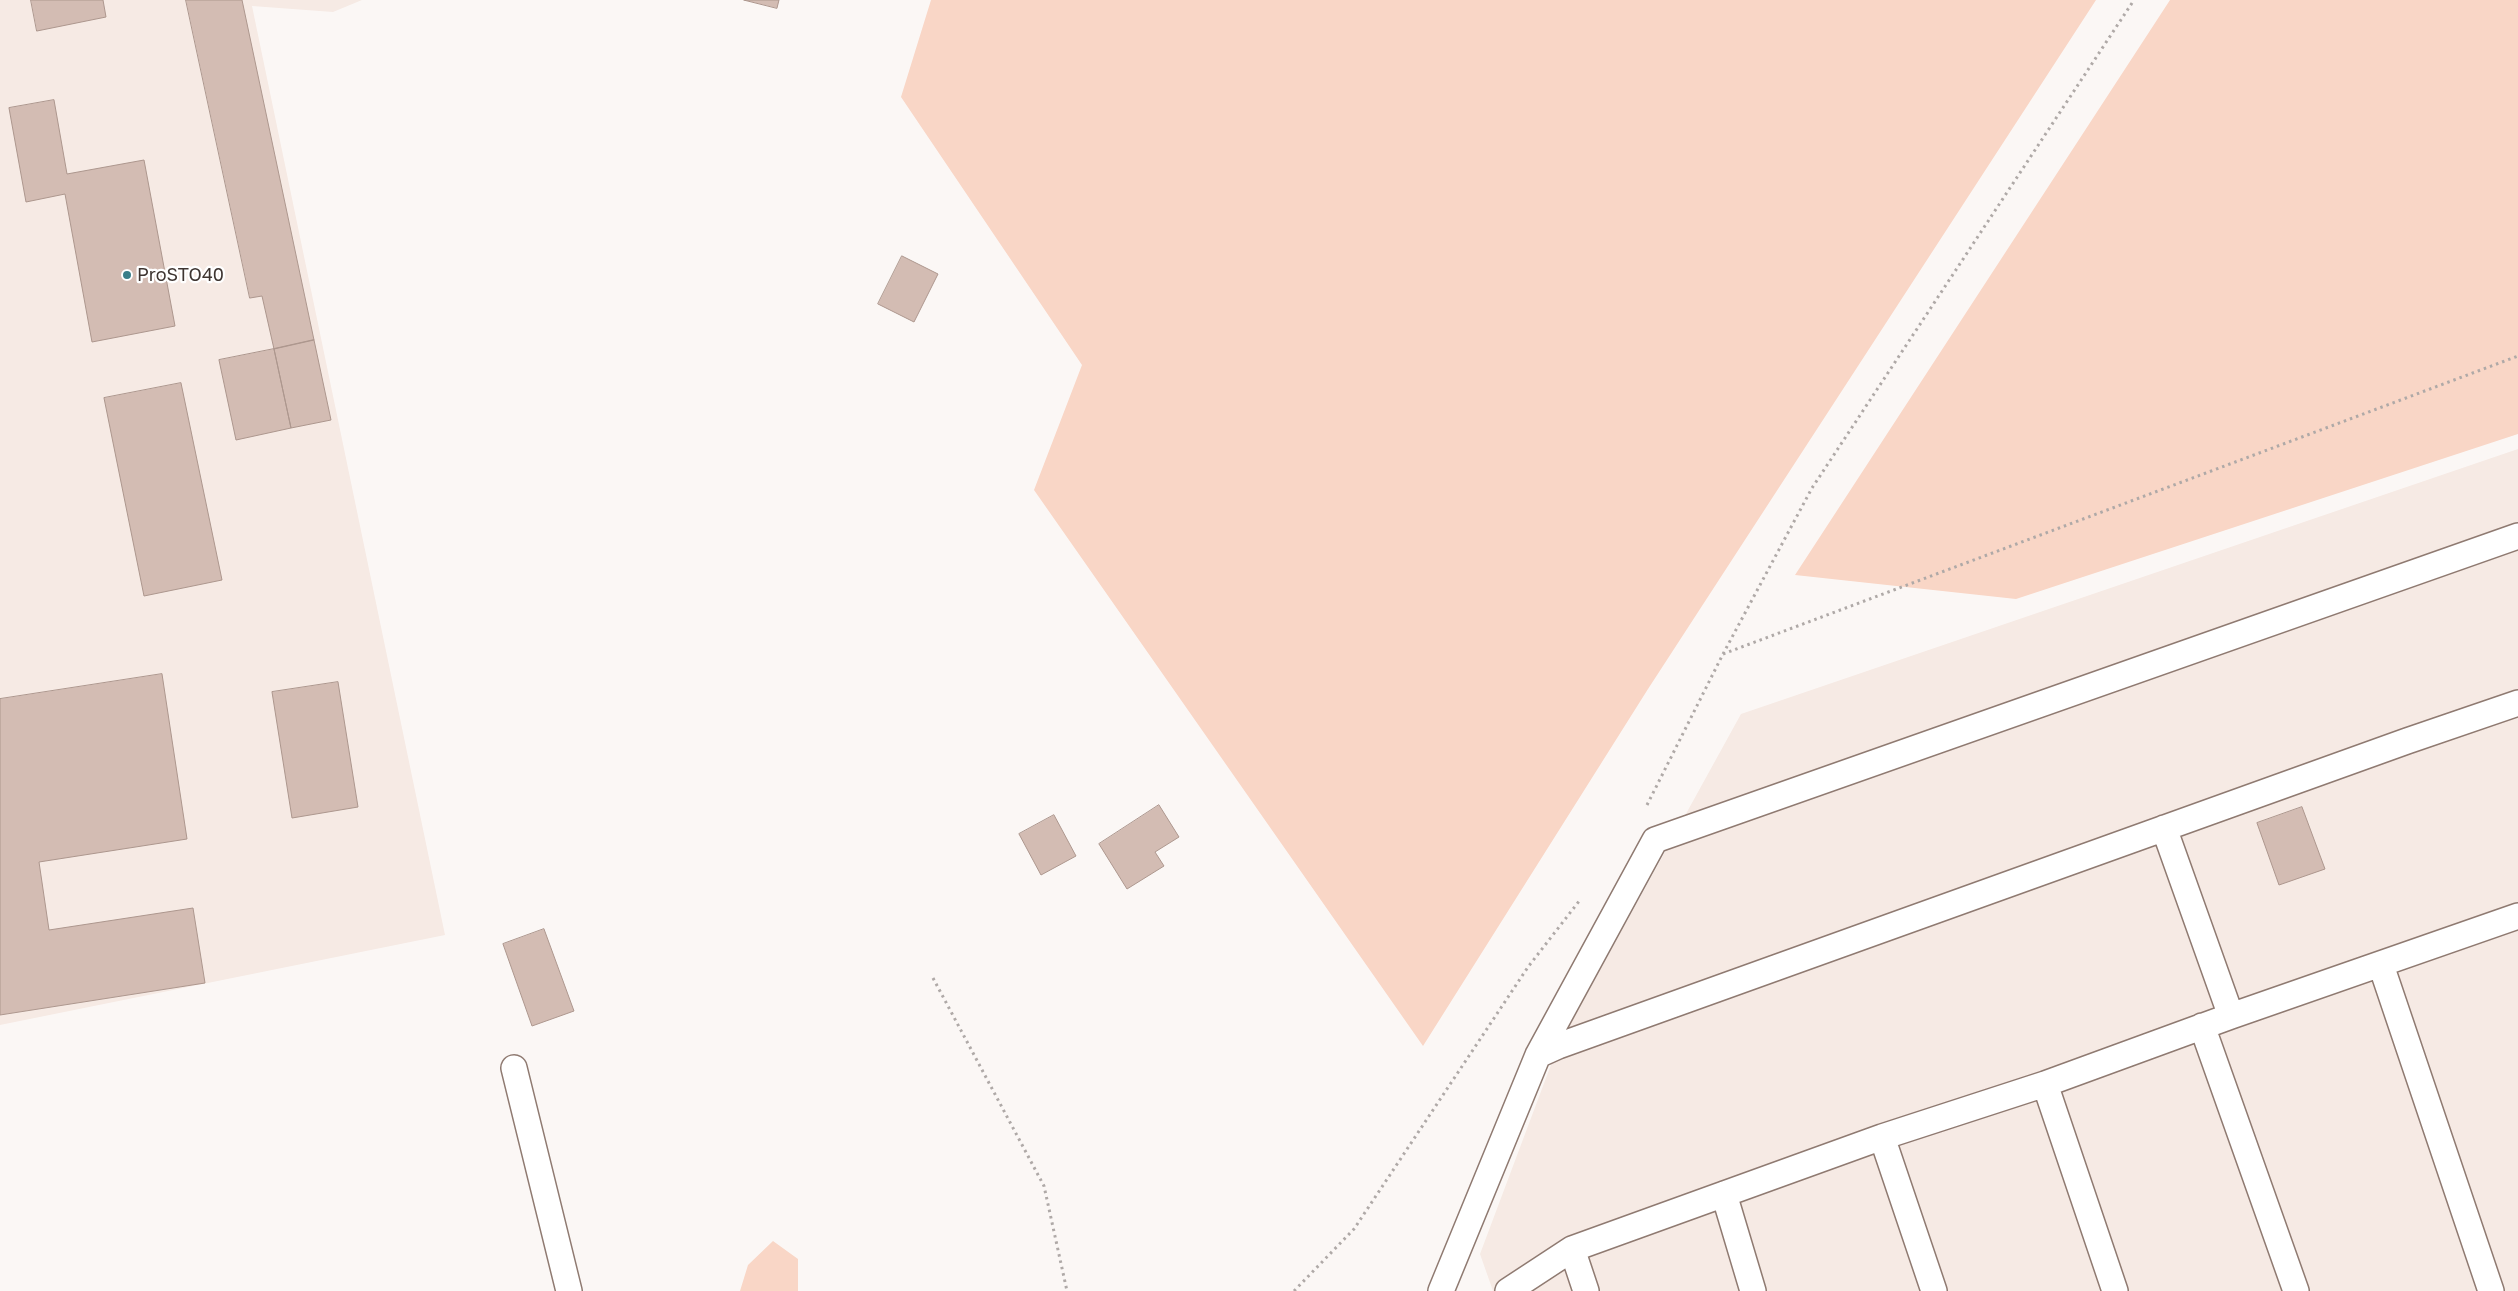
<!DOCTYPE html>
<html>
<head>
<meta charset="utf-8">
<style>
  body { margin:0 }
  canvas { display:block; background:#fbf7f5 }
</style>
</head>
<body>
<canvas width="2518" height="1291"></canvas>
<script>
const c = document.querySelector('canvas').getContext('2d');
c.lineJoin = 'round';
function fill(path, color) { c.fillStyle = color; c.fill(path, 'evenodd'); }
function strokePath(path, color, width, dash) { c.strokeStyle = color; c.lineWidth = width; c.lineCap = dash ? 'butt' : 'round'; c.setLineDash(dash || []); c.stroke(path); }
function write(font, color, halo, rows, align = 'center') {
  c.font = font + ' "Golos Text",sans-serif'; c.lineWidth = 4.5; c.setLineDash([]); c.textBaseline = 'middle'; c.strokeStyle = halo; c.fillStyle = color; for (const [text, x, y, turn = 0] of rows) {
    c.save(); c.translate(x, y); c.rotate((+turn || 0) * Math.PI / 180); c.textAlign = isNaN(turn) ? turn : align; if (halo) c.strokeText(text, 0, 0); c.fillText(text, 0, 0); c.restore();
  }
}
fill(new Path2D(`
  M 0,0 L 362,0 L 333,12 L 252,6 L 445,935 L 0,1025 Z
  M 2518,449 L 2518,1291 L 1493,1291 L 1480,1254 L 1558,1046 L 1741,714 Z`), '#f6eae4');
fill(new Path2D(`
  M 931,0 L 2096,0 L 1648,689 L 1423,1046 L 1034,490 L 1082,365 L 901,97 Z
  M 2170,0 L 2518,0 L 2518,434 L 2016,599 L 1795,575 Z
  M 773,1241 L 798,1259 L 798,1291 L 740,1291 L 748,1265 Z`), '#f9d6c6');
const building = new Path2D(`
  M 31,0 L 103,0 L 106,17 L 37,31 Z
  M 186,0 L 242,0 L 314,340 L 274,349 L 262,296 L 250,298 Z
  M 744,0 L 779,0 L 777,8 Z
  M 54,100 L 67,174 L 144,160 L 175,326 L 92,342 L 65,194 L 26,202 L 9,108 Z
  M 902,256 L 938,274 L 914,322 L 878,304 Z
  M 314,340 L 331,420 L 291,428 L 274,349 Z
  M 274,349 L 291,428 L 236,440 L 219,360 Z
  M 181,383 L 222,580 L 144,596 L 104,398 Z
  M 162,674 L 187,839 L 39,862 L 49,930 L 193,908 L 205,983 L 0,1015 L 0,699 Z
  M 338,682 L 358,807 L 292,818 L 272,692 Z
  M 1159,805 L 1179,837 L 1155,852 L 1164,866 L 1127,889 L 1099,844 Z
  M 2302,807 L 2325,869 L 2279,885 L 2257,823 Z
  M 1054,815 L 1076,856 L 1041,875 L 1019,834 Z
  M 544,929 L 574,1011 L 532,1026 L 503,944 Z`);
fill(building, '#d3bcb3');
strokePath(building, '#ad978e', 1);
const lane = new Path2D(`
  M 2164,828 L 2231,1016
  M 2381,965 L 2491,1291
  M 2202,1026 L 2296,1291
  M 1538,1055 L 1558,1046 L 2407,741 L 2518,703
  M 514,1068 L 569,1291
  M 2045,1084 L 2115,1291
  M 1882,1137 L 1934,1291
  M 1724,1194 L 1753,1291
  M 1572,1249 L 1586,1291
  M 1441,1291 L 1538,1055 L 1655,840 L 2518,536
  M 1508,1291 L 1572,1249 L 1882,1137 L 2045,1084 L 2231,1016 L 2518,916`);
strokePath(lane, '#8f7a71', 28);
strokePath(new Path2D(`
  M 1723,654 L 2518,356
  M 1647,805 L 1723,654 L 1812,488 L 2134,0
  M 933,978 L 1044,1186 L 1067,1291
  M 1294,1291 L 1354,1229 L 1528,967 L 1580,900`), '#afa9a7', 3, [2.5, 4]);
strokePath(lane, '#fff', 25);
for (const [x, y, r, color] of [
  [127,275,5,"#387e89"]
]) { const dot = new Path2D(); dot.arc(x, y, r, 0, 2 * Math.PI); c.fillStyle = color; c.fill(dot); strokePath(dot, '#fff', 2); }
write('18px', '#3e3531', '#fff', [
  ["ProSTO40",137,275]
], 'left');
</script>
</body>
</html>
